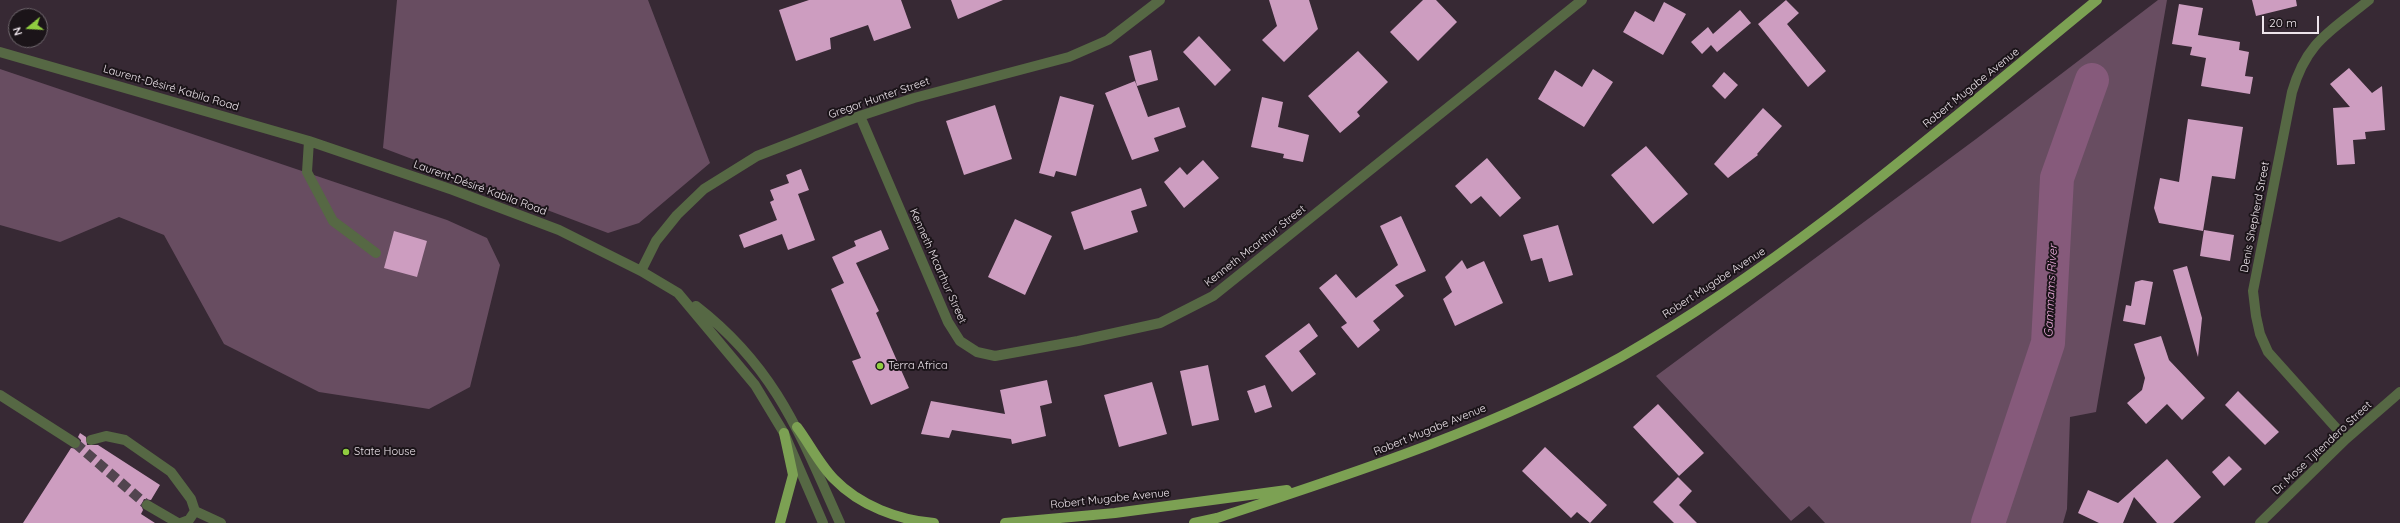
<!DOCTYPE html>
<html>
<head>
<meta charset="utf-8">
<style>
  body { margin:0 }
  #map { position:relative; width:2400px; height:523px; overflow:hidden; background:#372934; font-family:Quicksand,sans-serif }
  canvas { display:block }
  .north { position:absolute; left:8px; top:8px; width:40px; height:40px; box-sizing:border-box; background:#1b1419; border:1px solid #6f676d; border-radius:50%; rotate:252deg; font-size:11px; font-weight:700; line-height:16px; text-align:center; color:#ede4eb }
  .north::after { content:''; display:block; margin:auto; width:14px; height:18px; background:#90cd40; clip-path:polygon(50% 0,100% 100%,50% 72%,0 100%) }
  .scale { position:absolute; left:2262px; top:16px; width:57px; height:18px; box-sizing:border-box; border:2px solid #ede4eb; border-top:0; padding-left:5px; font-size:12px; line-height:14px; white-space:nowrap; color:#ede4eb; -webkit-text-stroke:3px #1b1419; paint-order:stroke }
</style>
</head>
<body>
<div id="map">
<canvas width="2400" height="523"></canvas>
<div class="north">N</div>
<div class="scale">20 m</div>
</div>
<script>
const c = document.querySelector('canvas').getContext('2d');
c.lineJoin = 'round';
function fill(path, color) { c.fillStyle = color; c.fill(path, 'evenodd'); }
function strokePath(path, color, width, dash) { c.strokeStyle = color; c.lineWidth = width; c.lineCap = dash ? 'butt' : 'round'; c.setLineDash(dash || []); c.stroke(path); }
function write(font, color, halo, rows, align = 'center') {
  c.font = font + ' Quicksand,sans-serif'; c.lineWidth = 4; c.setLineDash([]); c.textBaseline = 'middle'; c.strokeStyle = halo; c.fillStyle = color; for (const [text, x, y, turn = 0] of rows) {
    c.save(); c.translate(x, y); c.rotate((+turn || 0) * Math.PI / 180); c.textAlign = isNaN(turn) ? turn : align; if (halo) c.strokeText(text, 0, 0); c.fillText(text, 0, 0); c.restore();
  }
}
fill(new Path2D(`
  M 397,0 L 648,0 L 710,163 L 639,223 L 608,233 L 383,148 Z
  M 2158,0 L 2167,0 L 2096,412 L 2070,417 L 2067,509 L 2063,523 L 1825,523 L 1809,506 L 1791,521 L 1656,376 L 1976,139 Z
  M 0,69 L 447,220 L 487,238 L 500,265 L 470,387 L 429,409 L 319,392 L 224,344 L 164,235 L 119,217 L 60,242 L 0,225 Z`), '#684d61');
strokePath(new Path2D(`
  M 1988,523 L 2048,343 L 2057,178 L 2092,80`), '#865a7b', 34);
fill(new Path2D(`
  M 809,0 L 901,0 L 911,28 L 874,41 L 868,25 L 830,38 L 831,49 L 796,61 L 779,10 Z
  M 951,0 L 1003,0 L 958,19 Z
  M 1269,0 L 1309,0 L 1318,29 L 1284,62 L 1262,40 L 1277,26 Z
  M 1423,0 L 1436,0 L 1457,22 L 1418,61 L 1390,32 Z
  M 1786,0 L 1799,13 L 1787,24 L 1826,71 L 1808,87 L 1758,24 Z
  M 2252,0 L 2296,0 L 2297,6 L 2256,16 Z
  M 1664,2 L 1686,14 L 1663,55 L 1623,32 L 1635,11 L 1654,22 Z
  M 2179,4 L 2203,8 L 2198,35 L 2240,42 L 2239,50 L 2249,52 L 2245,76 L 2253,77 L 2250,94 L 2201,86 L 2206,58 L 2190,55 L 2192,47 L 2172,44 Z
  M 1740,10 L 1751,23 L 1717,52 L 1711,45 L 1702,54 L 1691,42 L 1708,27 L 1713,34 Z
  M 1199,36 L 1231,70 L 1215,86 L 1183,52 Z
  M 1151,50 L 1158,80 L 1137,86 L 1129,56 Z
  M 1358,51 L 1388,82 L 1357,112 L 1360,116 L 1340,133 L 1308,96 Z
  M 2349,68 L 2372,93 L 2382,86 L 2385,130 L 2365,132 L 2366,139 L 2353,140 L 2355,164 L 2337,165 L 2333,108 L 2350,107 L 2330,84 Z
  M 1593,69 L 1613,82 L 1584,127 L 1538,99 L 1555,70 L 1582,87 Z
  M 1724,72 L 1738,85 L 1725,99 L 1712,86 Z
  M 1135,81 L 1148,117 L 1179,107 L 1186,127 L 1154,138 L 1159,151 L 1132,160 L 1105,93 Z
  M 1060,96 L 1094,105 L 1076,176 L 1056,171 L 1054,177 L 1039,173 Z
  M 1262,97 L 1283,102 L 1278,127 L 1309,135 L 1303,162 L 1283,158 L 1284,154 L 1251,147 Z
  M 995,105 L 1012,159 L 964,175 L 946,121 Z
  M 1763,108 L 1782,126 L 1757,154 L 1758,155 L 1728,178 L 1714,164 Z
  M 2188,119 L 2243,127 L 2235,179 L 2212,176 L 2203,231 L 2159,223 L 2154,208 L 2160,178 L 2179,182 Z
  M 1646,146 L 1688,194 L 1653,224 L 1611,175 Z
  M 1487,158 L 1521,198 L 1500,217 L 1481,196 L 1471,204 L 1455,186 Z
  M 1203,160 L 1219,178 L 1184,208 L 1164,182 L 1180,167 L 1187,175 Z
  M 801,169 L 809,190 L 798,194 L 815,240 L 788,250 L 782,234 L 744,248 L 739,235 L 777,220 L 770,202 L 774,200 L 770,190 L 789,183 L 786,175 Z
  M 1141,188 L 1147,206 L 1131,211 L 1138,232 L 1084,250 L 1071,212 Z
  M 1401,216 L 1426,271 L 1395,285 L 1404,296 L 1373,321 L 1380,330 L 1358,348 L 1341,327 L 1347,323 L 1319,288 L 1336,274 L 1356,298 L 1398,265 L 1380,226 Z
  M 1015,219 L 1052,236 L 1025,295 L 988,277 Z
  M 1558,225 L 1573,275 L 1549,282 L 1542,258 L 1531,261 L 1523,235 Z
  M 881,230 L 889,249 L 856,263 L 879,311 L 876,313 L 909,388 L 871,405 L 852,361 L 861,358 L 831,289 L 844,283 L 832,257 L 856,246 L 854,241 Z
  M 2204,230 L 2234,235 L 2230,261 L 2200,256 Z
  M 394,231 L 427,241 L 417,277 L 384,268 Z
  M 1462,260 L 1467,269 L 1484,261 L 1503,303 L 1455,326 L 1443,299 L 1452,292 L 1445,277 Z
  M 2187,266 L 2202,318 L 2198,357 L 2173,270 Z
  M 2142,280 L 2153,282 L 2145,325 L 2123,321 L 2126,305 L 2131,306 L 2135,282 Z
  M 1309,323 L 1318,336 L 1299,351 L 1316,374 L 1292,392 L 1265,356 Z
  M 2161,336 L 2169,360 L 2205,398 L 2182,420 L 2167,404 L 2146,424 L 2127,403 L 2142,390 L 2145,378 L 2134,344 Z
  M 1208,365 L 1219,420 L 1192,426 L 1180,371 Z
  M 1047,380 L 1052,403 L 1040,406 L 1046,436 L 1012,444 L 1011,439 L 952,430 L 949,438 L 921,434 L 931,401 L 1005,414 L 1000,390 Z
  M 1152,382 L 1167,434 L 1119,447 L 1104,395 Z
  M 1265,385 L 1272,407 L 1255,413 L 1247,391 Z
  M 2238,391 L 2279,432 L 2265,445 L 2225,405 Z
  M 1658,404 L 1704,453 L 1679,476 L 1633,427 Z
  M 80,433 L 86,437 L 87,445 L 98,445 L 160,485 L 151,500 L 144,499 L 141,505 L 143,510 L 141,514 L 155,523 L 23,523 L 71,448 L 78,449 L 81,446 L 81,440 L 78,437 Z
  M 1545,447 L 1607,505 L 1590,523 L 1577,512 L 1571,518 L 1522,471 Z
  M 2229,456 L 2242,469 L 2224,486 L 2212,472 Z
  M 2167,459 L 2201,497 L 2173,523 L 2157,523 L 2134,497 L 2123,523 L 2099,523 L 2078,513 L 2088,490 L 2118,503 Z
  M 1678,477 L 1692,491 L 1679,505 L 1697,523 L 1674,523 L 1653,502 Z`), '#cd9dc0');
strokePath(new Path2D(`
  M 75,443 L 147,505`), '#52454f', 10, [10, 5]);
strokePath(new Path2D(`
  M 0,52 L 309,141 L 453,190 L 559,230 L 641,271 L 678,293 L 755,385 L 784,433 L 823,523
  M 860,116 L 948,322 L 960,341 L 977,352 L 995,356 L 1078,341 L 1160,323 L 1213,296 L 1582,0
  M 309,141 L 307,172 L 333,221 L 376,253
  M 641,271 L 656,241 L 677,215 L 704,189 L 757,156 L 860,116 L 914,98 L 1069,57 L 1108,40 L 1160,0
  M 696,306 C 776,368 800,434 840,523
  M 0,395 L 75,443
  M 2346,439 L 2268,352 L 2260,334 L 2256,316 L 2253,291 L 2292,92 C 2307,41 2330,32 2369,0
  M 91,440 L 106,436 L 125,440 L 171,472 L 191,499 L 195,511 L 189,520 L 181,523
  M 147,505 L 178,523
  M 195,511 L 221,523
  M 2260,523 L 2346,439 L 2400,392`), '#566844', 10);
strokePath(new Path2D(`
  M 797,427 C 809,443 820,465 834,479 C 860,506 899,520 934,523
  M 780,523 L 793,475 L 784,433
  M 1005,523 L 1115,513 L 1287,490
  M 1194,523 L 1217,518 C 1354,473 1494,428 1621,357 C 1794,258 1944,125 2097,0`), '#7ca153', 10);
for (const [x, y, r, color] of [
  [880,366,4,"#90cd40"],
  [346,452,4,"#90cd40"]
]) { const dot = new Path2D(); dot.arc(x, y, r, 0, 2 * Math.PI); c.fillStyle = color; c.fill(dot); strokePath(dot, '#1b1419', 1.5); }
write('11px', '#ede4eb', '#1b1419', [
  ["Laurent-Désiré Kabila Road",171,88,16],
  ["Robert Mugabe Avenue",1971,88,-39],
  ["Gregor Hunter Street",879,98,-19],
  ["Laurent-Désiré Kabila Road",480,188,20],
  ["Denis Shepherd Street",2255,217,-79],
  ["Kenneth Mcarthur Street",1255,246,-38],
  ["Kenneth Mcarthur Street",938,266,66],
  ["Robert Mugabe Avenue",1714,283,-33],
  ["Robert Mugabe Avenue",1430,430,-22],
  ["Dr. Mose Tjitendero Street",2322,448,-43],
  ["Robert Mugabe Avenue",1110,499,-6]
]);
write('11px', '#ede4eb', '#1b1419', [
  ["Terra Africa",888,366],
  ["State House",354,452]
], 'left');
write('italic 12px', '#f5b1e4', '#1b1419', [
  ["Gammams River",2051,291,-87]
]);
</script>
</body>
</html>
